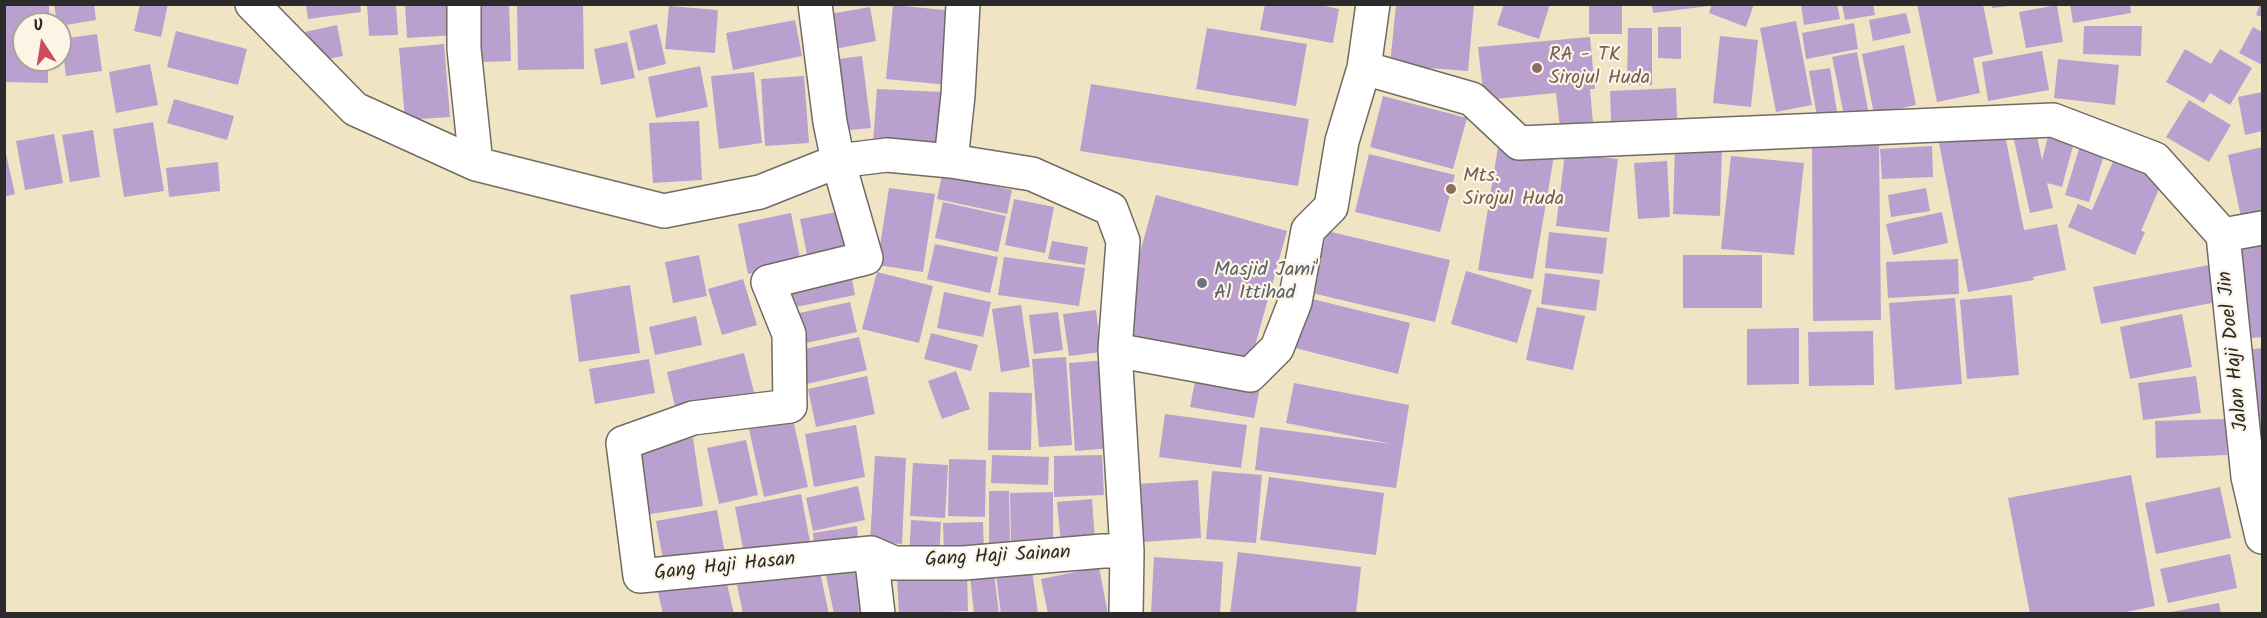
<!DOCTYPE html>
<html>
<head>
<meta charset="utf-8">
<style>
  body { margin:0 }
  #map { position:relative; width:2267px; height:618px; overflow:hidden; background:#f0e4c5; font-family:Kalam,sans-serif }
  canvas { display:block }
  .frame { position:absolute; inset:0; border:6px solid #2b2b2b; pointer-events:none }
  .north { position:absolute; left:12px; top:12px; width:60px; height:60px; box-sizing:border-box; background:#fcf5e5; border:2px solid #a8a49b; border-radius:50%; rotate:348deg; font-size:16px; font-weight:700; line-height:24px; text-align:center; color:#2b2b2b }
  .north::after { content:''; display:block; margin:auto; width:21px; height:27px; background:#d1495b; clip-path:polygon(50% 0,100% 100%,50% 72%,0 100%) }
</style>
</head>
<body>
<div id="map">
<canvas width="2267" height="618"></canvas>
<div class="frame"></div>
<div class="north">U</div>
</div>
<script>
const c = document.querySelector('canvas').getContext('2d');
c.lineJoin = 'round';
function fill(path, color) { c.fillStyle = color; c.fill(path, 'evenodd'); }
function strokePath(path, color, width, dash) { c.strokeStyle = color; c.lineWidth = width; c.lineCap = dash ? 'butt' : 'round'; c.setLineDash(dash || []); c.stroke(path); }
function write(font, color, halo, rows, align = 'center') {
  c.font = font + ' Kalam,sans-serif'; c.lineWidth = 4.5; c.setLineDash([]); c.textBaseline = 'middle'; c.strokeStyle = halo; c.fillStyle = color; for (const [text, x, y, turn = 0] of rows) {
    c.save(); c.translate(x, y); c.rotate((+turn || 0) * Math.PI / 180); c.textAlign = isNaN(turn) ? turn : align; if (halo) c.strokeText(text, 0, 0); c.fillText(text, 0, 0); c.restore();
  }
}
fill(new Path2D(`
  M 5,4 L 49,4 L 49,24 L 24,24 L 24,60 L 48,60 L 48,83 L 5,82 Z
  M 54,4 L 94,4 L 96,20 L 60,26 L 60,24 L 57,24 Z
  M 140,4 L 168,4 L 161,37 L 134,31 Z
  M 306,4 L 360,4 L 361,12 L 308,19 Z
  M 367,4 L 396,4 L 398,35 L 369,36 Z
  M 405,4 L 454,4 L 456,35 L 407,38 Z
  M 480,4 L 509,4 L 511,61 L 482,62 Z
  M 517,4 L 583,4 L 584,69 L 518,70 Z
  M 1265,4 L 1316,4 L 1339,9 L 1333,43 L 1260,30 Z
  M 1396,4 L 1474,4 L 1468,71 L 1390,65 Z
  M 1504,4 L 1550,4 L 1539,39 L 1497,25 Z
  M 1589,4 L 1622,4 L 1622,34 L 1589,34 Z
  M 1652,4 L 1709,4 L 1709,6 L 1653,13 Z
  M 1712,4 L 1754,4 L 1746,27 L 1709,13 Z
  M 1801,4 L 1837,4 L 1840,19 L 1804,25 Z
  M 1842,4 L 1873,4 L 1875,15 L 1845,20 Z
  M 1917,4 L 1983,4 L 1993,54 L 1973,58 L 1980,93 L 1937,102 Z
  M 1991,4 L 2007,4 L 2008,6 L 1992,8 Z
  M 2070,4 L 2130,4 L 2131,13 L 2073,23 Z
  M 2260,4 L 2262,4 L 2262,17 L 2256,15 Z
  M 893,5 L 955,11 L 948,85 L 886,79 Z
  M 2057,5 L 2063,42 L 2026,48 L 2019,12 Z
  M 669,6 L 718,10 L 715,53 L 665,49 Z
  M 870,7 L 876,41 L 830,50 L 824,15 Z
  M 1906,13 L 1911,33 L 1873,41 L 1869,20 Z
  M 795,20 L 802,56 L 733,70 L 726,33 Z
  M 1796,21 L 1812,105 L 1776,112 L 1760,28 Z
  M 1854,23 L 1858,49 L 1806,59 L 1802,33 Z
  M 657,24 L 666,64 L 638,71 L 629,31 Z
  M 337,25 L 343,56 L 312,62 L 305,32 Z
  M 2084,26 L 2142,26 L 2141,56 L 2083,54 Z
  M 1658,27 L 1681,27 L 1681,59 L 1658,58 Z
  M 2253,27 L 2262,32 L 2262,65 L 2239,53 Z
  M 1207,28 L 1307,44 L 1296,106 L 1196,89 Z
  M 1628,28 L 1652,28 L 1652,85 L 1627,85 Z
  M 176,31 L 247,49 L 238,85 L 167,67 Z
  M 97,34 L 102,71 L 66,76 L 61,39 Z
  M 1720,36 L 1758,40 L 1751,107 L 1713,103 Z
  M 1590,37 L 1595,89 L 1590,89 L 1594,134 L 1561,136 L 1556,93 L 1484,100 L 1478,47 Z
  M 627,42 L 635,78 L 601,85 L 594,49 Z
  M 444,44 L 450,117 L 405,120 L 399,48 Z
  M 1904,45 L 1916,105 L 1874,114 L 1862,54 Z
  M 2185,49 L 2211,64 L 2220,49 L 2252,68 L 2230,105 L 2210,93 L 2204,103 L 2166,82 Z
  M 2042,51 L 2049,90 L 1988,101 L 1982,62 Z
  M 1857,52 L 1869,115 L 1845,120 L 1832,57 Z
  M 862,56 L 871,128 L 840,131 L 831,60 Z
  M 2058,59 L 2119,65 L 2115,105 L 2054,98 Z
  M 150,64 L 158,105 L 116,113 L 109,72 Z
  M 700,66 L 708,107 L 656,118 L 648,77 Z
  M 1830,68 L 1837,112 L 1817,116 L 1809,71 Z
  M 754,72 L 762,143 L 719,149 L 711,76 Z
  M 804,76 L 809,143 L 765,146 L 761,79 Z
  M 1091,84 L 1309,119 L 1298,186 L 1080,151 Z
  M 1676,88 L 1677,118 L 1611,121 L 1610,91 Z
  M 877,89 L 944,92 L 940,146 L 873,142 Z
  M 2262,92 L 2262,131 L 2245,135 L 2238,97 Z
  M 1383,96 L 1467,118 L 1453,169 L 1370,147 Z
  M 174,99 L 234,116 L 227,140 L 167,123 Z
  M 2189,100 L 2231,125 L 2209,162 L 2166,137 Z
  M 699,121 L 702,180 L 653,183 L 649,123 Z
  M 153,122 L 164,191 L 124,197 L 113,129 Z
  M 2051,124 L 2077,131 L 2062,187 L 2047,183 L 2053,208 L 2030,213 L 2012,131 L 2035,126 L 2042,160 Z
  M 93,130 L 100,177 L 70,182 L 62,135 Z
  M 2004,130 L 2024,230 L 2057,224 L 2066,270 L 2033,277 L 2034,280 L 1968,292 L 1939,143 Z
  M 54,134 L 63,183 L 25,190 L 16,141 Z
  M 2082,139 L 2107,146 L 2089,202 L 2065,195 Z
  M 1812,144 L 1879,144 L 1881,320 L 1813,321 Z
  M 4,145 L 15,194 L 4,197 Z
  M 1675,146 L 1722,147 L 1720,216 L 1673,214 Z
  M 1932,146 L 1933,177 L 1882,179 L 1880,149 Z
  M 1498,147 L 1554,156 L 1533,279 L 1478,270 Z
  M 2262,147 L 2262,223 L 2243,227 L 2228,155 Z
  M 1565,153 L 1618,159 L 1609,232 L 1556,226 Z
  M 1369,154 L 1455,175 L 1440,232 L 1355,212 Z
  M 1731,156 L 1804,163 L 1794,255 L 1721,249 Z
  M 2115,157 L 2164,177 L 2141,231 L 2145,232 L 2135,255 L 2068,227 L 2078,204 L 2092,210 Z
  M 1667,161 L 1670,217 L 1638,219 L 1634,163 Z
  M 218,162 L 220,191 L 169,197 L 166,168 Z
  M 942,175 L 1012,190 L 1007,214 L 937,199 Z
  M 889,188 L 935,194 L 923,272 L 877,265 Z
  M 1926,188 L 1930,211 L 1891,217 L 1888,195 Z
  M 1156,195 L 1287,231 L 1248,371 L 1117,335 Z
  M 1014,199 L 1054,207 L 1045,253 L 1005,245 Z
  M 943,202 L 1006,216 L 998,252 L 935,238 Z
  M 842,211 L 850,256 L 809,265 L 800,219 Z
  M 1942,212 L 1948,243 L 1893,255 L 1886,224 Z
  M 791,213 L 801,263 L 748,274 L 738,224 Z
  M 1327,231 L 1450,260 L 1435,322 L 1312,293 Z
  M 1549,232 L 1607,238 L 1603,274 L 1545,268 Z
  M 2262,239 L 2262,337 L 2250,338 L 2236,243 Z
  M 1052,241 L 1088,247 L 1085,265 L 1048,259 Z
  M 935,244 L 998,257 L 990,293 L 927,279 Z
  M 699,255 L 707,296 L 673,303 L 665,262 Z
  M 1683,255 L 1762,255 L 1762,308 L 1683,308 Z
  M 1004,257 L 1085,268 L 1079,306 L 998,295 Z
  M 1958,259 L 1959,294 L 1888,298 L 1886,262 Z
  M 2209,265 L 2217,302 L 2101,324 L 2093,287 Z
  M 850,269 L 855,295 L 791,308 L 786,283 Z
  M 1466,271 L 1532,290 L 1517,343 L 1451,324 Z
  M 877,272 L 933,286 L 919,343 L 862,329 Z
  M 1545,273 L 1600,280 L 1596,311 L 1541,304 Z
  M 743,279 L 757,325 L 722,335 L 708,289 Z
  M 630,285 L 640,353 L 579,362 L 570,295 Z
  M 944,292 L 991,302 L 983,337 L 937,328 Z
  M 2012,295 L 2019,375 L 1967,379 L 1960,300 Z
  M 1308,298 L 1410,323 L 1398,374 L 1295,348 Z
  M 1955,298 L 1962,384 L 1895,390 L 1889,303 Z
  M 850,302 L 857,332 L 801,344 L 795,314 Z
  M 1021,305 L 1030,367 L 1001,372 L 992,309 Z
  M 1537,307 L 1585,316 L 1573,370 L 1526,360 Z
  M 1096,310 L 1101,352 L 1069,356 L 1063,314 Z
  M 1058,312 L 1063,350 L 1034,354 L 1029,315 Z
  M 2182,314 L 2192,367 L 2130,379 L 2120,327 Z
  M 696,316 L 702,345 L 655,355 L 649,327 Z
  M 1799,328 L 1799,384 L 1747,385 L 1747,329 Z
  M 1873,331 L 1874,385 L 1809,386 L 1808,332 Z
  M 931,333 L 978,345 L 971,371 L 924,359 Z
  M 859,337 L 867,370 L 807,384 L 800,350 Z
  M 2262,348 L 2262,440 L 2258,441 L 2246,350 Z
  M 744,353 L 755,396 L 677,415 L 667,372 Z
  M 1066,357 L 1072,445 L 1039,447 L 1032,359 Z
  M 649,359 L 655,393 L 595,404 L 589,369 Z
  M 1107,360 L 1113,448 L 1075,451 L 1069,363 Z
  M 956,371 L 970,409 L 942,419 L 928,381 Z
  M 1197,371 L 1261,382 L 1254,418 L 1190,407 Z
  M 867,376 L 875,414 L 816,427 L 808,389 Z
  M 2196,376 L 2201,413 L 2143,420 L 2138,383 Z
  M 1294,383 L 1409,405 L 1396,488 L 1255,470 L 1260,427 L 1392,444 L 1286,423 Z
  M 989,392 L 1032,393 L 1031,450 L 988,450 Z
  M 1165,414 L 1247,425 L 1241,468 L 1159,457 Z
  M 792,415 L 808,487 L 764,497 L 748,425 Z
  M 2225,419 L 2227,455 L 2156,458 L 2155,421 Z
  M 856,425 L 865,477 L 814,487 L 805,434 Z
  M 693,438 L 703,506 L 644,515 L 633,447 Z
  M 746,440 L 758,495 L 719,504 L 707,448 Z
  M 992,455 L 1049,457 L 1048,485 L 991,483 Z
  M 1102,455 L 1104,495 L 1054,497 L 1054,456 Z
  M 875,456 L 906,458 L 902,544 L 870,542 Z
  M 949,459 L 986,460 L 985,517 L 948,516 Z
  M 913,463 L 948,465 L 945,518 L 910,516 Z
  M 1212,471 L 1262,475 L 1256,543 L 1206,539 Z
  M 2131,475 L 2155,606 L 2117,614 L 2030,614 L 2008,498 Z
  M 1269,477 L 1384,493 L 1376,555 L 1260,540 Z
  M 1198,480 L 1201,538 L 1142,542 L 1138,484 Z
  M 858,486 L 865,520 L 813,531 L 806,498 Z
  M 2220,487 L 2231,538 L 2156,554 L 2145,503 Z
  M 989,491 L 1009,491 L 1010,544 L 989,544 Z
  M 1053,492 L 1053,543 L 1011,543 L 1010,493 Z
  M 801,494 L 811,547 L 745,559 L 735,507 Z
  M 1092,499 L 1095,541 L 1061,544 L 1057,502 Z
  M 717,510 L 726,560 L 665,571 L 656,521 Z
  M 911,520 L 941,522 L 939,560 L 909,559 Z
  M 983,522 L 984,555 L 944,556 L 943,523 Z
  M 857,526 L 859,545 L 815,552 L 813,533 Z
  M 1238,552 L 1361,567 L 1356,614 L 1230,614 Z
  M 2230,554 L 2237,588 L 2168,603 L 2160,569 Z
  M 1154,557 L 1223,562 L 1220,614 L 1151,614 Z
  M 859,559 L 869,609 L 849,614 L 834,614 L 824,566 Z
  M 1031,562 L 1038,614 L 1001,614 L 995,567 Z
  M 723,567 L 734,614 L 663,614 L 656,584 Z
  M 819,567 L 829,614 L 743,614 L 737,585 Z
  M 1099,567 L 1108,614 L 1048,614 L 1041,579 Z
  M 967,572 L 968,611 L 899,614 L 897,576 Z
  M 994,573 L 999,614 L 974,614 L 970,576 Z
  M 2219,603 L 2221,614 L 2171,614 L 2171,612 Z`), '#baa0ce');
const street = new Path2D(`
  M 252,4 L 355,109 L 476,164 L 664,211 L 760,192 L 838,161 L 887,155 L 951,161 L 1032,174 L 1111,209 L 1123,241 L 1115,350 L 1127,551 L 1126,614
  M 464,4 L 464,49 L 476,164
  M 815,4 L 830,122 L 838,161 L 866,258 L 768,282 L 789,334 L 790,406 L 693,418 L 623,443 L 640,576 L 871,553
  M 1364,68 L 1472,99 L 1519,143 L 2053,120 L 2155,159 L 2223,235
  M 951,161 L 958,95 L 963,4
  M 2223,235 L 2248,477 L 2262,537
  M 2223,235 L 2262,228
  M 1115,350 L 1250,375 L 1277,348 L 1295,302 L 1308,230 L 1331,207 L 1342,141 L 1364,68 L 1373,4
  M 871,553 L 894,563 L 964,563 L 1103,551 L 1127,551
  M 871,553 L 878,614`);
strokePath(street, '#706c61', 36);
strokePath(street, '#fff', 33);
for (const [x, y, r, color] of [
  [1537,68,6,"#8d6e63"],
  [1451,189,6,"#8d6e63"],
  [1202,283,6,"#6b7280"]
]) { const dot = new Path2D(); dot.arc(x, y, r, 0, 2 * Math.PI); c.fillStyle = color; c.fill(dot); strokePath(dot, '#fcf5e5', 2); }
write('20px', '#785e54', '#fcf5e5', [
  ["RA - TK",1549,57],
  ["Sirojul Huda",1549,80],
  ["Mts.",1463,178],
  ["Sirojul Huda",1463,201]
], 'left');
write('20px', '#5b616d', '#fcf5e5', [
  ["Masjid Jami'",1214,272],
  ["Al Ittihad",1214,295]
], 'left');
write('20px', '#2b2b2b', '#fcf5e5', [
  ["Jalan Haji Doel Jin",2235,351,-96],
  ["Gang Haji Sainan",998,558,-3],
  ["Gang Haji Hasan",725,568,-6]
]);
</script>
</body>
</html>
